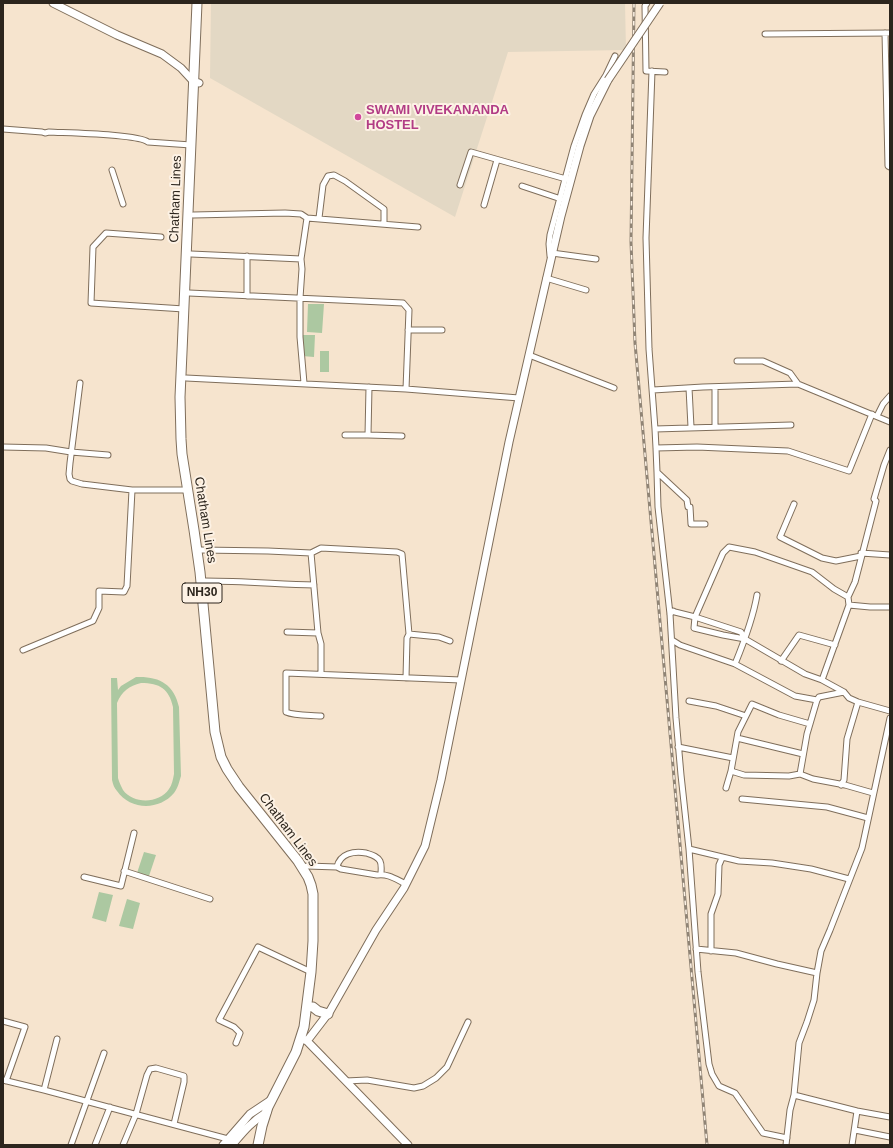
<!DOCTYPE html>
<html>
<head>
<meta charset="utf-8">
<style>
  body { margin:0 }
  #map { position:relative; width:893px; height:1148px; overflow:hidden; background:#f6e4ce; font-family:Arial,sans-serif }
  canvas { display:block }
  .frame { position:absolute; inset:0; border:4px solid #2c251d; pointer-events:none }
</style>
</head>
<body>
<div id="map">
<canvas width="893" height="1148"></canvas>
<div class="frame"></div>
</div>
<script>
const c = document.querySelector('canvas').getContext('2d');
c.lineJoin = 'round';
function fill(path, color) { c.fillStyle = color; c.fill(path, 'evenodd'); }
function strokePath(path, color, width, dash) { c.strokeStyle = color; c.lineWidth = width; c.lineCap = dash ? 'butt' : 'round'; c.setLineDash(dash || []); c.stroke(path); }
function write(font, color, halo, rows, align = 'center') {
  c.font = font + ' Arial,sans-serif'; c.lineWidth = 4; c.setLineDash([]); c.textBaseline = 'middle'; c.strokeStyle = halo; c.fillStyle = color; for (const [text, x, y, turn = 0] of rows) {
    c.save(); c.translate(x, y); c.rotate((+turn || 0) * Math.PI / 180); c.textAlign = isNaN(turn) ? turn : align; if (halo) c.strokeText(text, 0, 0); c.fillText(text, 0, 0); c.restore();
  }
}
fill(new Path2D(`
  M 211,3 L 625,3 L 626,50 L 508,52 L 455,217 L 210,78 Z`), '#e3d8c4');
fill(new Path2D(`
  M 308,304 L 324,304 L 322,333 L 307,332 Z
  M 303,335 L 315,335 L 314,357 L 302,356 Z
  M 320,351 L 329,351 L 329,372 L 320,372 Z
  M 136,677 C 159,676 174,684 179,707 L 181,776 C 179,782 178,788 174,793 C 159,811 130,810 117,791 C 114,788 113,784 112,780 L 111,678 L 117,678 L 118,690 L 121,686 ZM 141,683 C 160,683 169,689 173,707 L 174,774 C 173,779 172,785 169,789 C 159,804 133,804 123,790 C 121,786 119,782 118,778 L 117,703 C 122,691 129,686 141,683 Z
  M 144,852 L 156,855 L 149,876 L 137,873 Z
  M 99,892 L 113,895 L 106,922 L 92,918 Z
  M 127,899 L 140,903 L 133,929 L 119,926 Z`), '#acc8a1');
const minor = new Path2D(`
  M 647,3 L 645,6 L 646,71 L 665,72
  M 885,33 L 888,166 L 890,167
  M 765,34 L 890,33
  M 652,71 L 646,238 L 649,349 L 655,429 L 656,448 L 697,447 L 788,451 L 849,471 L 872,414
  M 3,129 L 42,132 L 45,133 L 49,132 C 67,133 138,134 148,142 L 191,145
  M 112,170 L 123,204
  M 460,185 L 471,152 L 566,179
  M 522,186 L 561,199
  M 484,205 L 497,160
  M 193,215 L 285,213 L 301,214 L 307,218 L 418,227
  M 319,218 L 323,185 L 328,176 L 334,175 L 345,181 L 384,209 L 384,223
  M 161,237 L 106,233 L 93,247 L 91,303 L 184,309
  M 552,253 L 596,259
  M 191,254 L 301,259
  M 550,256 L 549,244 L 550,235 L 574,146 L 585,115 L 594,94 L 606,75 L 615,56
  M 546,278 L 586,290
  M 189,293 L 403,303 L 409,310 L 406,389 L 519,398
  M 247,296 L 247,256
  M 408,330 L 442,330
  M 529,355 L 614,388
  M 737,361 L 763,361 L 790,373 L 798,384
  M 186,378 L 406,389
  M 80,383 L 70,463 L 69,474 L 70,479 L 72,481 L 82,484 L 132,490 L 187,490
  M 304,383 L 300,337 L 300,298 L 302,269 L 301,259 L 307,218
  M 715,387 L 715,427
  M 689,388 L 691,427
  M 653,390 L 703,387 L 798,384 L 890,422
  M 877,416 L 883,404 L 890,396
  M 655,429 L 791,425
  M 345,435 L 368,435 L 369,387
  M 368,435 L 402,436
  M 3,447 L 46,448 L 71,452 L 108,455
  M 656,448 L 657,472 L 687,500 L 688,507 L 690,507 L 691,524 L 705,524
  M 657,472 L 658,507 L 670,614 L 676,718 L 681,775 L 689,849 L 698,972 L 709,1064 L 712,1074 L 719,1086 L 735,1093 L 763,1133 L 787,1138
  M 794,504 L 780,537 L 822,558 L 836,561 L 861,556
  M 201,550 L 268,551 L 311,553 L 321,548 L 397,552 L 402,554 L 409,634 L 407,638 L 406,678
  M 311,553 L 318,633 L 321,644 L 321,674
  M 861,553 L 890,555
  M 205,581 C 241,581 278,584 314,585
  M 848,597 L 834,589 L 812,572 L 755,552 L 729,547 L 723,553 L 695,617 L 694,628 L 723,635 L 745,639 L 805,674 L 822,680 L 849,605 L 848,597 L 855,582 L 876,501 L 874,499 L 884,465 L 890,450
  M 849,605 L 870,607 L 890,607
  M 670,614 L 673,611 L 675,612 L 695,617 L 741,632 L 745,639
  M 287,632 L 318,633
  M 409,634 L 439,637 L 450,641
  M 672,640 L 680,645 L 735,664 L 795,696 L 817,700
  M 23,650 L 93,621 L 99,608 L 99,591 L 124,592 L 127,586 L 132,490
  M 781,661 L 799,635 L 835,645
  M 735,664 C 744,642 753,619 757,595
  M 822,680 L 844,692 L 849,698 L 858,702 L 890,711
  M 689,701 L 716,706 L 746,716
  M 321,716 C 311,715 295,716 286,712 L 286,673 L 461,680
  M 737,738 L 803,754
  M 678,747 L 733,758
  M 731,771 L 738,732 L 752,704 L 779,715 L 810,724
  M 800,774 L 807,734 L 817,700 L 819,697 L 844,692
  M 841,785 L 844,780 L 847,739 L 858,702
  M 726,788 L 731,771 L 744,775 L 789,776 L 800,774 L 813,779 L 845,785 L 873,793
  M 742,799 L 827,807 L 868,818
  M 689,849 L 739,861 L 772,863 L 811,869 L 849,879
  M 307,866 L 337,867 L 341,869 L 377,875 C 388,873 397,880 406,884
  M 337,867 C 340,853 354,851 366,853 C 372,855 377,856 380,861 C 382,865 381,870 381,874
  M 124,871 L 210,899
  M 84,877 L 121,886 L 134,833
  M 696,949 L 736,953 L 777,964 L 817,973 L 821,951 L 830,930 L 862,848 L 890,718
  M 711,951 L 711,914 L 718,894 L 719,865 L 722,858
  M 3,1021 L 25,1027 L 6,1081
  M 236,1043 L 240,1033 L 234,1027 L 219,1020 L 258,947 L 311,972
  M 3,1080 L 44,1090 L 228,1139
  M 346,1081 L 367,1080 L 414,1088 L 423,1086 L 436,1078 L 447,1067 L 468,1022
  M 44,1090 L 57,1039
  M 794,1095 L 857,1111 L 890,1117
  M 855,1130 L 890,1137
  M 71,1145 L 104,1053
  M 95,1145 L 110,1107
  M 123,1145 L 136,1114 L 147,1075 L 150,1069 L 156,1068 L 184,1076 L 184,1082 L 174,1124
  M 786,1145 L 790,1110 L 794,1095 L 799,1043 L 807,1022 L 814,1000 L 817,973
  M 852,1145 L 857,1111`);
const tertiary = new Path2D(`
  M 53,3 L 117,35 L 162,54 L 181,68 L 193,81 L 199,83
  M 303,1039 L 307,1041 L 408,1145
  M 307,1041 L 330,1011 L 376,930 L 404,888 L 425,846 L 441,780 L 509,442 L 561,216 L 580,146 L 590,116 L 608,80`);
const secondary = new Path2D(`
  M 223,1145 L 250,1114 L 271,1100
  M 232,1145 C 244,1131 251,1122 267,1112`);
const trunk = new Path2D(`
  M 197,3 L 182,352 L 180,397 L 181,439 L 182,454 L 194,530 L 200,572 L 215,732 L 221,757 L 227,769 L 239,787 L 298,861 L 308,877 L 311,885 L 313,894 L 313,941 L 311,972 L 304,1027 L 296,1052 L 268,1107 L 262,1126 L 258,1145
  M 313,1007 L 318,1011 L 328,1014`);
strokePath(minor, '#7f6e5b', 7);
strokePath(tertiary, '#7f6e5b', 9);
strokePath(secondary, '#7f6e5b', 9);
strokePath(trunk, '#7f6e5b', 11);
strokePath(minor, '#fff', 5);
strokePath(tertiary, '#fff', 7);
strokePath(secondary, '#fff', 7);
strokePath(trunk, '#fff', 9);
const rail = new Path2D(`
  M 634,3 L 631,242 L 635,343 L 707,1145`);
strokePath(rail, '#908475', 3);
strokePath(rail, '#fdf2e5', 1.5, [4.5]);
const tertiaryBridge = new Path2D(`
  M 608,80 L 660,3`);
strokePath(tertiaryBridge, '#7f6e5b', 9, []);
strokePath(tertiaryBridge, '#fff', 7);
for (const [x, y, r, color] of [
  [358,117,4,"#d1479c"]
]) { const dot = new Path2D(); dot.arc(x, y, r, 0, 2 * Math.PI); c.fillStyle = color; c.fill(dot); strokePath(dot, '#fdf2e5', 1.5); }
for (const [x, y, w] of [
  [202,593,40]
]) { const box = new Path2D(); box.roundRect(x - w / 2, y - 10, w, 20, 3); c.fillStyle = '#fdf2e5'; c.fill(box); strokePath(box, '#2c251d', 1); }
write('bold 12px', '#2c251d', null, [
  ["NH30",202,593]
]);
write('bold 13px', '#b23c85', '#fdf2e5', [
  ["SWAMI VIVEKANANDA",366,110],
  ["HOSTEL",366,125]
], 'left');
write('13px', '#2c251d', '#fdf2e5', [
  ["Chatham Lines",176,199,-88],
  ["Chatham Lines",205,520,81],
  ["Chatham Lines",288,830,53]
]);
</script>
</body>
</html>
